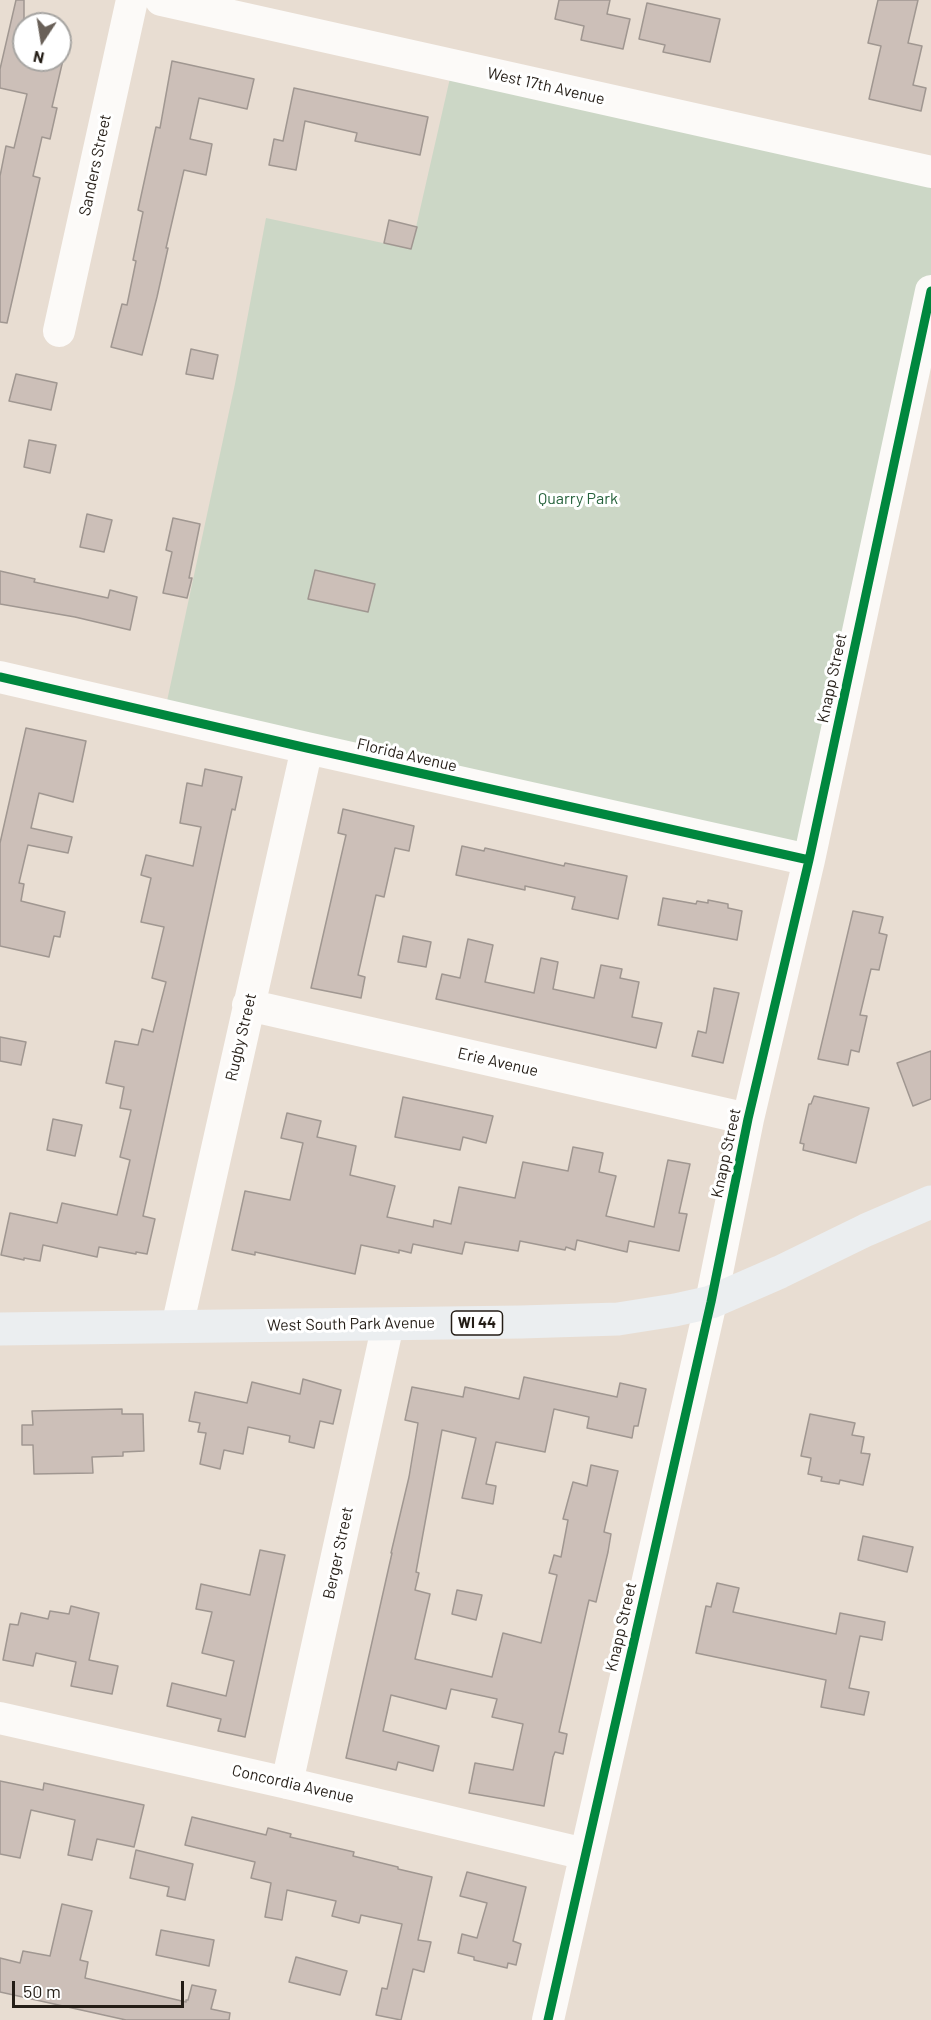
<!DOCTYPE html>
<html>
<head>
<meta charset="utf-8">
<style>
  body { margin:0 }
  #map { position:relative; width:931px; height:2020px; overflow:hidden; background:#e8ddd2; font-family:Barlow,sans-serif }
  canvas { display:block }
  .north { position:absolute; left:12px; top:12px; width:60px; height:60px; box-sizing:border-box; background:#fff; border:2px solid #a7a5a2; border-radius:50%; rotate:192deg; font-size:16px; font-weight:700; line-height:24px; text-align:center; color:#241d16 }
  .north::after { content:''; display:block; margin:auto; width:21px; height:27px; background:#696058; clip-path:polygon(50% 0,100% 100%,50% 72%,0 100%) }
  .scale { position:absolute; left:12px; top:1981px; width:172px; height:27px; box-sizing:border-box; border:3px solid #241d16; border-top:0; padding-left:8px; font-size:18px; line-height:21px; white-space:nowrap; color:#241d16; -webkit-text-stroke:4px #fff; paint-order:stroke }
</style>
</head>
<body>
<div id="map">
<canvas width="931" height="2020"></canvas>
<div class="north">N</div>
<div class="scale">50 m</div>
</div>
<script>
const c = document.querySelector('canvas').getContext('2d');
c.lineJoin = 'round';
function fill(path, color) { c.fillStyle = color; c.fill(path, 'evenodd'); }
function strokePath(path, color, width, dash) { c.strokeStyle = color; c.lineWidth = width; c.lineCap = dash ? 'butt' : 'round'; c.setLineDash(dash || []); c.stroke(path); }
function write(font, color, halo, rows, align = 'center') {
  c.font = font + ' Barlow,sans-serif'; c.lineWidth = 6; c.setLineDash([]); c.textBaseline = 'middle'; c.strokeStyle = halo; c.fillStyle = color; for (const [text, x, y, turn = 0] of rows) {
    c.save(); c.translate(x, y); c.rotate((+turn || 0) * Math.PI / 180); c.textAlign = isNaN(turn) ? turn : align; if (halo) c.strokeText(text, 0, 0); c.fillText(text, 0, 0); c.restore();
  }
}
fill(new Path2D(`
  M 453,65 L 931,172 L 931,291 L 809,860 L 164,715 L 235,384 L 266,218 L 411,249 Z`), '#ccd7c6');
const building = new Path2D(`
  M 16,0 L 24,0 L 24,60 L 63,60 L 52,107 L 57,108 L 50,139 L 42,137 L 33,176 L 40,178 L 7,323 L 0,322 L 0,176 L 6,146 L 14,148 L 27,94 L 0,88 L 0,69 Z
  M 559,0 L 610,0 L 607,14 L 630,19 L 623,49 L 581,40 L 584,26 L 555,19 Z
  M 878,0 L 918,0 L 908,43 L 922,46 L 913,85 L 926,88 L 921,111 L 869,99 L 881,46 L 868,43 Z
  M 647,3 L 720,19 L 710,62 L 663,52 L 665,45 L 639,39 Z
  M 172,61 L 254,79 L 247,109 L 199,98 L 190,139 L 212,144 L 206,175 L 184,170 L 166,248 L 168,248 L 157,297 L 142,355 L 111,347 L 122,304 L 127,305 L 136,261 L 133,260 L 143,212 L 138,210 L 156,127 L 160,128 Z
  M 294,88 L 428,117 L 420,155 L 355,141 L 357,133 L 305,121 L 296,170 L 269,165 L 274,139 L 283,141 Z
  M 389,220 L 417,227 L 411,249 L 384,243 Z
  M 191,349 L 218,355 L 213,379 L 186,374 Z
  M 16,374 L 57,383 L 51,410 L 9,401 Z
  M 29,440 L 56,445 L 50,473 L 24,467 Z
  M 87,514 L 112,520 L 104,552 L 80,547 Z
  M 173,518 L 200,524 L 189,578 L 192,578 L 187,598 L 163,593 L 172,552 L 166,550 Z
  M 315,570 L 375,584 L 368,612 L 308,599 Z
  M 0,571 L 35,579 L 34,582 L 108,598 L 110,590 L 137,597 L 130,630 L 75,617 L 0,604 Z
  M 26,728 L 86,741 L 73,802 L 39,793 L 31,828 L 72,837 L 68,853 L 28,845 L 19,883 L 24,884 L 21,901 L 65,912 L 60,937 L 54,936 L 49,957 L 0,946 L 0,843 Z
  M 205,769 L 242,777 L 235,810 L 232,809 L 143,1216 L 155,1219 L 147,1254 L 136,1252 L 136,1254 L 99,1247 L 97,1257 L 43,1245 L 40,1261 L 24,1258 L 24,1260 L 1,1255 L 10,1213 L 57,1223 L 62,1203 L 117,1215 L 130,1160 L 120,1157 L 131,1110 L 120,1108 L 124,1087 L 106,1083 L 115,1041 L 138,1045 L 142,1029 L 153,1032 L 166,982 L 152,978 L 164,927 L 141,922 L 151,878 L 141,875 L 146,855 L 193,866 L 201,827 L 180,823 L 187,783 L 202,786 Z
  M 343,809 L 414,826 L 409,851 L 395,848 L 384,897 L 376,895 L 358,975 L 365,977 L 361,998 L 311,988 L 346,835 L 338,833 Z
  M 462,846 L 484,851 L 485,848 L 564,866 L 565,863 L 627,876 L 618,919 L 572,909 L 575,897 L 525,886 L 525,890 L 456,875 Z
  M 663,898 L 696,904 L 697,901 L 708,903 L 708,900 L 728,904 L 728,908 L 742,911 L 737,940 L 658,925 Z
  M 853,911 L 883,917 L 879,933 L 887,935 L 879,970 L 871,969 L 860,1015 L 867,1016 L 859,1052 L 851,1050 L 848,1065 L 818,1059 Z
  M 403,936 L 431,942 L 426,967 L 398,962 Z
  M 468,939 L 493,945 L 485,982 L 534,993 L 541,958 L 558,962 L 553,989 L 594,998 L 601,965 L 622,969 L 620,978 L 639,982 L 632,1017 L 662,1023 L 656,1048 L 436,999 L 442,974 L 460,978 Z
  M 714,988 L 739,993 L 723,1063 L 692,1056 L 698,1031 L 706,1033 Z
  M 0,1037 L 26,1042 L 21,1065 L 0,1061 Z
  M 931,1051 L 931,1099 L 913,1106 L 897,1063 Z
  M 814,1096 L 869,1108 L 856,1163 L 803,1150 L 804,1144 L 800,1143 L 809,1104 L 811,1104 Z
  M 403,1097 L 493,1116 L 486,1143 L 463,1137 L 460,1150 L 395,1137 Z
  M 287,1113 L 321,1121 L 317,1137 L 356,1146 L 350,1175 L 395,1186 L 387,1217 L 433,1227 L 434,1220 L 451,1224 L 459,1187 L 515,1198 L 523,1162 L 568,1171 L 573,1147 L 603,1153 L 599,1172 L 616,1176 L 606,1216 L 654,1227 L 668,1160 L 690,1164 L 679,1213 L 687,1214 L 679,1251 L 629,1241 L 627,1252 L 577,1240 L 575,1250 L 566,1247 L 565,1250 L 520,1241 L 518,1251 L 465,1242 L 462,1254 L 413,1244 L 411,1253 L 399,1250 L 399,1253 L 361,1245 L 355,1274 L 255,1252 L 255,1255 L 232,1250 L 245,1191 L 290,1200 L 303,1143 L 281,1138 Z
  M 53,1119 L 82,1125 L 75,1156 L 47,1150 Z
  M 524,1377 L 617,1397 L 620,1383 L 646,1389 L 638,1426 L 634,1426 L 632,1438 L 587,1428 L 589,1417 L 554,1409 L 545,1452 L 496,1442 L 486,1484 L 496,1486 L 493,1504 L 462,1498 L 476,1438 L 442,1430 L 416,1572 L 419,1573 L 415,1590 L 430,1594 L 415,1659 L 492,1677 L 503,1633 L 541,1643 L 557,1575 L 549,1573 L 554,1555 L 561,1557 L 568,1520 L 563,1519 L 573,1482 L 587,1486 L 591,1465 L 618,1471 L 605,1527 L 604,1532 L 611,1534 L 608,1552 L 596,1602 L 589,1600 L 559,1732 L 567,1734 L 563,1754 L 555,1752 L 553,1757 L 544,1806 L 469,1793 L 475,1763 L 513,1770 L 523,1724 L 492,1717 L 497,1699 L 451,1689 L 446,1709 L 391,1695 L 383,1731 L 439,1746 L 433,1771 L 398,1762 L 396,1770 L 346,1758 L 392,1553 L 391,1553 L 409,1477 L 418,1423 L 405,1420 L 412,1387 L 463,1397 L 465,1387 L 519,1399 Z
  M 303,1379 L 341,1390 L 333,1424 L 320,1421 L 314,1448 L 289,1442 L 290,1436 L 248,1427 L 243,1454 L 224,1450 L 220,1469 L 200,1464 L 206,1433 L 198,1432 L 200,1423 L 189,1421 L 195,1392 L 247,1403 L 252,1382 L 300,1394 Z
  M 122,1409 L 122,1414 L 143,1414 L 144,1451 L 123,1452 L 123,1456 L 92,1457 L 93,1473 L 34,1474 L 33,1445 L 22,1445 L 22,1425 L 33,1425 L 32,1411 Z
  M 810,1414 L 855,1423 L 852,1435 L 864,1437 L 861,1453 L 870,1454 L 863,1485 L 840,1480 L 839,1484 L 821,1481 L 822,1477 L 808,1474 L 811,1458 L 801,1456 Z
  M 863,1536 L 913,1547 L 907,1572 L 858,1560 Z
  M 260,1550 L 285,1555 L 245,1737 L 218,1731 L 221,1719 L 167,1706 L 172,1683 L 226,1696 L 234,1661 L 202,1653 L 212,1612 L 196,1609 L 201,1584 L 250,1595 Z
  M 717,1583 L 739,1588 L 733,1612 L 836,1634 L 840,1613 L 885,1622 L 882,1640 L 860,1636 L 849,1688 L 869,1692 L 864,1715 L 821,1707 L 826,1680 L 696,1653 L 706,1606 L 711,1607 Z
  M 457,1590 L 482,1595 L 476,1620 L 452,1614 Z
  M 71,1606 L 99,1613 L 89,1660 L 118,1666 L 112,1694 L 71,1686 L 76,1662 L 36,1653 L 33,1666 L 3,1660 L 10,1624 L 18,1625 L 21,1613 L 48,1619 L 50,1611 L 69,1614 Z
  M 0,1781 L 43,1790 L 44,1783 L 144,1805 L 134,1847 L 97,1839 L 92,1860 L 68,1855 L 75,1820 L 31,1810 L 20,1858 L 0,1854 Z
  M 192,1817 L 266,1835 L 268,1828 L 291,1834 L 290,1837 L 354,1852 L 353,1856 L 398,1867 L 398,1869 L 432,1877 L 418,1940 L 431,1942 L 424,1972 L 413,1969 L 401,2020 L 376,2015 L 382,1988 L 387,1989 L 402,1924 L 361,1915 L 359,1923 L 332,1916 L 336,1901 L 287,1890 L 282,1920 L 265,1917 L 271,1883 L 251,1878 L 255,1862 L 185,1845 Z
  M 136,1850 L 193,1864 L 185,1900 L 167,1896 L 169,1887 L 130,1878 Z
  M 467,1872 L 526,1887 L 513,1941 L 521,1944 L 516,1965 L 508,1963 L 507,1968 L 474,1960 L 474,1957 L 458,1953 L 462,1934 L 477,1938 L 487,1903 L 460,1896 Z
  M 62,1904 L 92,1911 L 80,1960 L 88,1962 L 85,1978 L 186,2002 L 186,2000 L 188,2000 L 192,1985 L 216,1990 L 211,2009 L 230,2013 L 229,2020 L 126,2020 L 0,1992 L 0,1958 L 20,1963 L 23,1951 L 50,1956 Z
  M 161,1930 L 214,1940 L 209,1966 L 156,1955 Z
  M 296,1957 L 347,1971 L 340,1995 L 289,1982 Z`);
fill(building, '#ccbfb8');
strokePath(building, '#a09791', 1.5);
strokePath(new Path2D(`
  M 161,0 L 931,172
  M 59,331 L 132,0
  M 0,677 L 307,748 L 809,860
  M 248,1005 L 748,1119
  M 177,1327 L 307,748
  M 0,1718 L 287,1783 L 585,1854
  M 287,1783 L 388,1324
  M 548,2020 L 711,1302 L 748,1119 L 809,860 L 931,291`), '#fcfaf8', 32);
strokePath(new Path2D(`
  M 0,1329 L 521,1322 L 618,1319 L 675,1310 L 711,1302 L 780,1272 L 866,1230 L 931,1202`), '#ebeef0', 33);
strokePath(new Path2D(`
  M 0,677 L 307,748 L 809,860
  M 548,2020 L 711,1302 L 748,1119 L 809,860 L 931,291`), '#00873e', 9);
for (const [x, y, w] of [
  [477,1323,51]
]) { const box = new Path2D(); box.roundRect(x - w / 2, y - 12, w, 24, 4.5); c.fillStyle = '#fff'; c.fill(box); strokePath(box, '#241d16', 1.5); }
write('bold 15px', '#241d16', null, [
  ["WI 44",477,1323]
]);
write('16px', '#241d16', '#fff', [
  ["West 17th Avenue",546,86,13],
  ["Sanders Street",95,165,-78],
  ["Knapp Street",832,678,-78],
  ["Florida Avenue",407,755,13],
  ["Rugby Street",241,1037,-77],
  ["Erie Avenue",498,1062,13],
  ["Knapp Street",726,1153,-78],
  ["West South Park Avenue",351,1324,-1],
  ["Berger Street",338,1553,-78],
  ["Knapp Street",621,1627,-77],
  ["Concordia Avenue",293,1784,13]
]);
write('16px', '#27633d', '#fff', [
  ["Quarry Park",578,499]
]);
</script>
</body>
</html>
